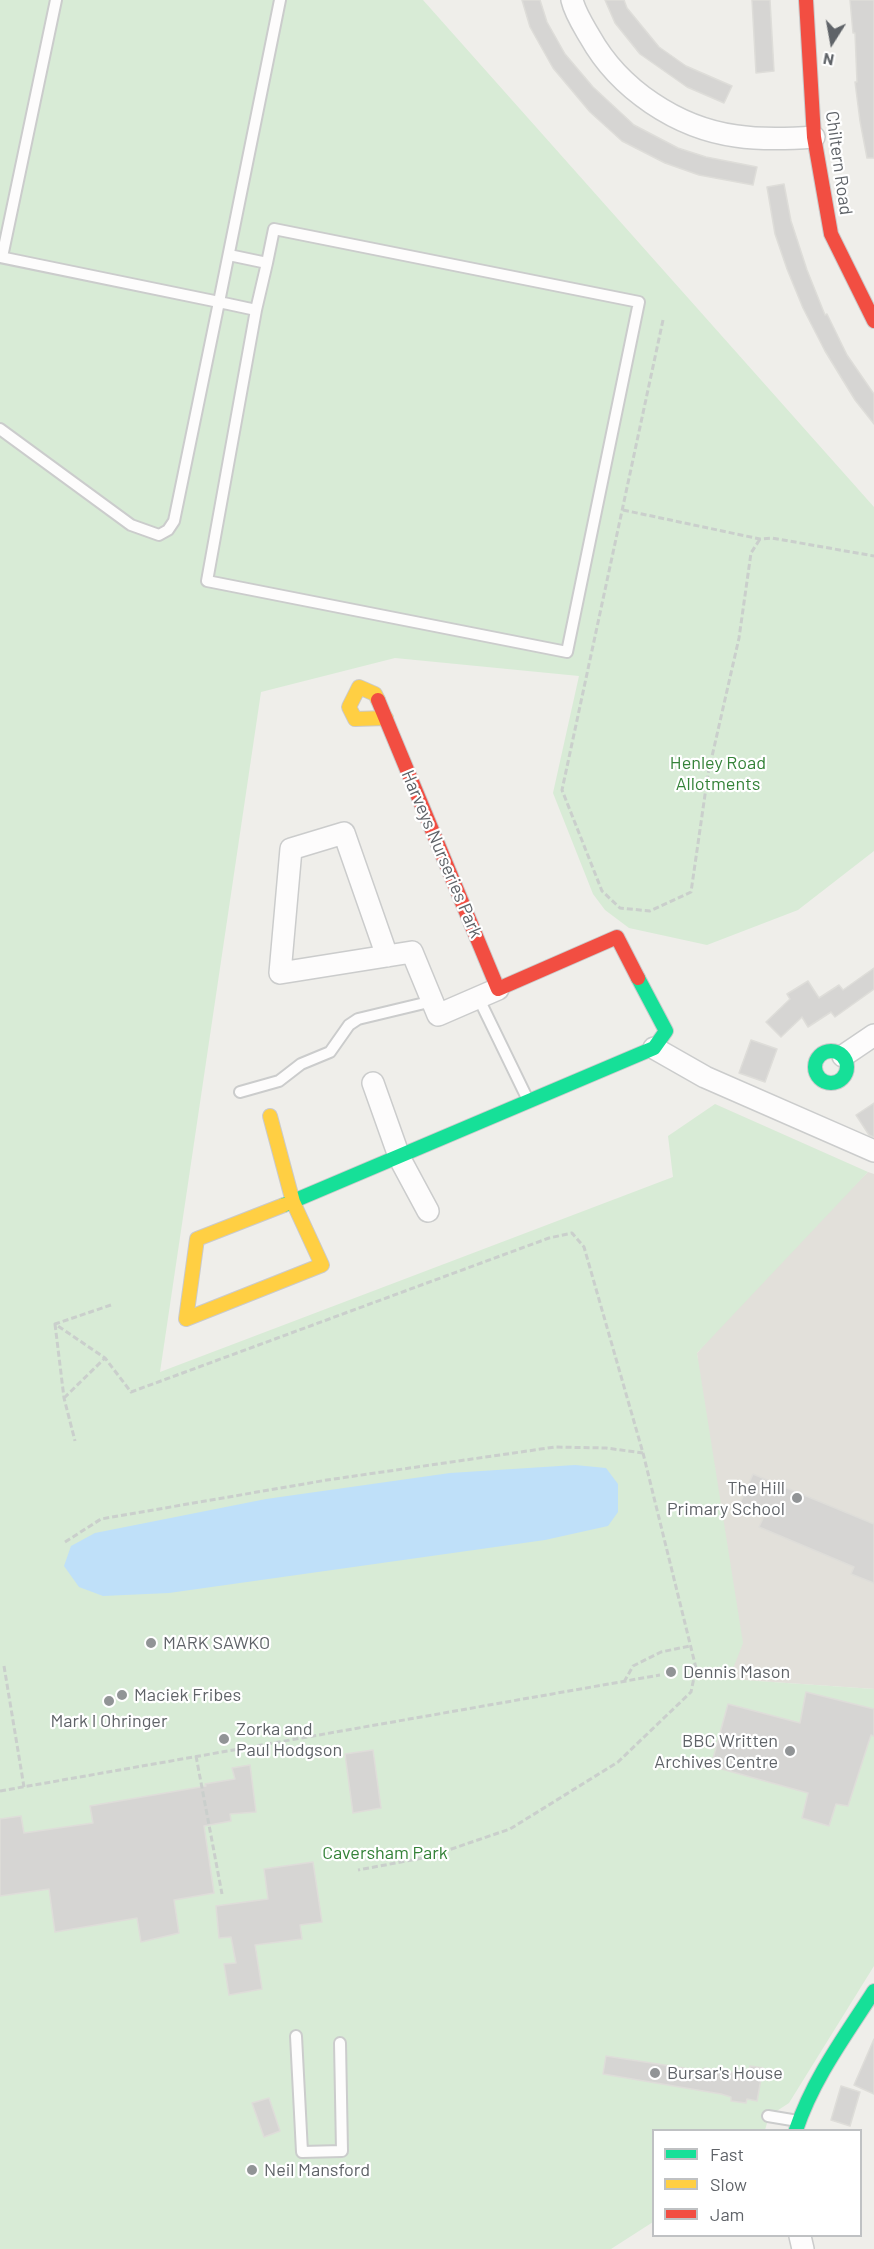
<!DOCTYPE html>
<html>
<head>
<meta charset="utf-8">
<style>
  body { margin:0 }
  #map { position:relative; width:874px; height:2249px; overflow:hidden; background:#efeeea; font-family:Barlow,sans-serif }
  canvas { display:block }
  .legend { position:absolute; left:652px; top:2129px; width:210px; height:108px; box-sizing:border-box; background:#fff; border:2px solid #bfc1c3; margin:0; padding:8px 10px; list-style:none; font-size:18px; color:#5f6368 }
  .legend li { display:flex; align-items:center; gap:12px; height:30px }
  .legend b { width:30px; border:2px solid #bfc1c3 }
  .north { position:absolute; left:802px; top:12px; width:60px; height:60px; -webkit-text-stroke:4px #fff; paint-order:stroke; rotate:191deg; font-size:16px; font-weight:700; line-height:24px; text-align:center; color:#5f6368 }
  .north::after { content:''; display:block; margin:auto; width:21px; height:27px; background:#5f6368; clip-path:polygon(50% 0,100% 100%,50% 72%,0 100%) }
</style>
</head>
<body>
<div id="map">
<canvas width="874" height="2249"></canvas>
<ul class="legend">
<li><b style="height:8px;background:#16e098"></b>Fast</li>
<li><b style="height:8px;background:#ffcf43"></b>Slow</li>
<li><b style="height:8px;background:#f24e42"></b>Jam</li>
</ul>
<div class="north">N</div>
</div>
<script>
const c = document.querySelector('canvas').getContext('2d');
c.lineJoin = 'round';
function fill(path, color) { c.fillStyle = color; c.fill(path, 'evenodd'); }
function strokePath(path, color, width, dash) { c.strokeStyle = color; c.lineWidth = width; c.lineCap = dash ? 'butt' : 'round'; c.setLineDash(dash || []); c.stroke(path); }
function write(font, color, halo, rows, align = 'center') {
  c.font = font + ' Barlow,sans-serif'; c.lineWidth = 4.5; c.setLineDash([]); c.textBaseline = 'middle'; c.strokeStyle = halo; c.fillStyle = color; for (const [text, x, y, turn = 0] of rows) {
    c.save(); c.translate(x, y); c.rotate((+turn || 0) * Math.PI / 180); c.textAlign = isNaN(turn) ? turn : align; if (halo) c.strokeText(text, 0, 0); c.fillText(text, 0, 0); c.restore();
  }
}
fill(new Path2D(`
  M 868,1172 L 874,1174 L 874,1689 L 728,1679 L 697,1353 L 769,1270 Z`), '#e2e0da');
fill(new Path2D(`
  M 0,0 L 423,0 L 874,507 L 874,851 L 798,910 L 707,945 L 629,928 L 605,910 L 593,894 L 553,793 L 579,676 L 395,658 L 261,692 L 160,1372 L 673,1177 L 668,1136 L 715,1104 L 868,1172 L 697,1353 L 743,1643 L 729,1679 L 874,1689 L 874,1966 L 789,2103 L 769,2116 L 765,2130 L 654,2130 L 653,2222 L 611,2249 L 0,2249 Z`), '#d8ebd6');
fill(new Path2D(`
  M 575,1465 L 606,1468 L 618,1484 L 618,1512 L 608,1526 L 545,1540 L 169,1593 L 103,1596 L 79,1587 L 64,1566 L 71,1546 L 95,1533 L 266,1499 L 450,1473 Z`), '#bfe0f9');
const building = new Path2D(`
  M 522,0 L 540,0 L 547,22 L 565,54 L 593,87 L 634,125 L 678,148 L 706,157 L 757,167 L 753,185 L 699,175 L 665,163 L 622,141 L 590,112 L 553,68 L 530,27 Z
  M 605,0 L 624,0 L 627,8 L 659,47 L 686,66 L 732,86 L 724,103 L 687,87 L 640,54 L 615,23 Z
  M 752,0 L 770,0 L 774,71 L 756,73 Z
  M 850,0 L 874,0 L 874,158 L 867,158 L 860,121 L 855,82 L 857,82 L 855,33 L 853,33 Z
  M 784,184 L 791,221 L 807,270 L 825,315 L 827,314 L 847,355 L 874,394 L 874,424 L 855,400 L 825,351 L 803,308 L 787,269 L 775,234 L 767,187 Z
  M 874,968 L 874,989 L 835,1017 L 831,1012 L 808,1027 L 802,1017 L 781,1037 L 766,1022 L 790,999 L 787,994 L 808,981 L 819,998 L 839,985 L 843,990 Z
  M 751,1040 L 777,1049 L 765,1082 L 739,1073 Z
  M 874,1103 L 874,1137 L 869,1135 L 856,1115 Z
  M 753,1474 L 874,1524 L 874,1583 L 851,1574 L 854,1567 L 759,1527 L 765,1514 L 740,1503 Z
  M 806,1692 L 874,1709 L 874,1736 L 871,1735 L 848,1806 L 836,1804 L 829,1826 L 802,1818 L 808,1793 L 711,1766 L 728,1704 L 800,1723 Z
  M 373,1750 L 381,1808 L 353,1813 L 345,1754 Z
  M 250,1765 L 256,1812 L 230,1814 L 231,1821 L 204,1826 L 214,1893 L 174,1900 L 179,1933 L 141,1942 L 137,1918 L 55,1932 L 49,1889 L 0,1896 L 0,1819 L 21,1816 L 24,1833 L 93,1823 L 90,1806 L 206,1786 L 205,1784 L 235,1779 L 232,1768 Z
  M 313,1862 L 322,1922 L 300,1925 L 302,1939 L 255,1945 L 262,1989 L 229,1995 L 224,1964 L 236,1963 L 231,1937 L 219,1938 L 216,1906 L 268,1899 L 264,1869 Z
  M 874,2039 L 874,2094 L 854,2085 Z
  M 606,2056 L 703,2071 L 704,2068 L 748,2075 L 750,2066 L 763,2068 L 757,2101 L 747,2099 L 746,2103 L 731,2101 L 731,2097 L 721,2094 L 603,2074 Z
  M 841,2086 L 860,2092 L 850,2126 L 831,2120 Z
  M 269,2098 L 280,2131 L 264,2137 L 252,2103 Z`);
fill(building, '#d6d5d3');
strokePath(building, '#deddd9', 1.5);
const lane = new Path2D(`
  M 229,255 L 267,263 L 256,310 L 219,302 L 280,0
  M 0,257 L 219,302 L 174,521 L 168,530 L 159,535 L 131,525 L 0,429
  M 2,257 L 56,0
  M 256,310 L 207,581 L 567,652 L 639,302 L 274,229 L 267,263
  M 478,997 L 528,1100
  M 240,1092 L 279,1081 L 301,1064 L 330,1052 L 349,1025 L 358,1019 L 433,1001
  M 296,2036 L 302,2152 L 342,2151 L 340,2043
  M 768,2116 L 798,2121`);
const street = new Path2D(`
  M 572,0 C 575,13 583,25 590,37 C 619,89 677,128 736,136 C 762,140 788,139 814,137
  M 387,956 L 344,833 L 291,849 L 280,973 L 412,952 L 438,1015 L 498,989
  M 654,1048 L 705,1077 L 874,1151
  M 843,1056 L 874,1035
  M 373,1083 L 400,1159 L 428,1211
  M 800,2236 L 803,2249`);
const fast = new Path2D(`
  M815 1067a16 16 0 1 1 32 0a16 16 0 1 1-32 0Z
  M 284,1205 L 654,1048 L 666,1031 L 638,978
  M 796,2130 C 813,2079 845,2036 874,1991`);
const slow = new Path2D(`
  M 378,700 L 375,694 L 359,687 L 349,707 L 355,719 L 386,718
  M 270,1116 L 293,1202 L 322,1265 L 186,1319 L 197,1239 L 284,1205`);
const jam = new Path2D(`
  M 806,0 L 814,137 L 831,234 L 874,321
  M 378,700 L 498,989 L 617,937 L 638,978`);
strokePath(lane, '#cbcccc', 14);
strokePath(street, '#cbcccc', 24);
strokePath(fast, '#cacacb', 16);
strokePath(slow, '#cacacb', 16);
strokePath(jam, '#cacacb', 16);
strokePath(new Path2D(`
  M 663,320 L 562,790 L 602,891 L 620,908 L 650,911 L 691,892 L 708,774 L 739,638 L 751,553 L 760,539
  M 623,510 L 760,539 L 772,538 L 874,556
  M 111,1305 L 55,1324 L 105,1358 L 131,1392 L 549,1238 L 572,1233 L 584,1247 L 643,1453 L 696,1668 L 691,1692 L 618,1762 L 510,1829 L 428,1857 L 358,1870
  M 55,1324 L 64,1398 L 75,1441
  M 64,1398 L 105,1358
  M 65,1542 L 101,1519 L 327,1480 L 555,1447 L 606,1448 L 643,1453
  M 4,1666 L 24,1787
  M 624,1682 L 633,1666 L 661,1652 L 690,1646
  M 196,1756 L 222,1894
  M 0,1791 L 660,1675`), '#cacfcc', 3, [6, 3]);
strokePath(lane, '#fdfcfc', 10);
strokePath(street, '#fdfcfc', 21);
strokePath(fast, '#16e098', 14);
strokePath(slow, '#ffcf43', 14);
strokePath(jam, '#f24e42', 14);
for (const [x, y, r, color] of [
  [797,1498,6,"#919496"],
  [151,1643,6,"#919496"],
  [671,1672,6,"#919496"],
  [122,1695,6,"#919496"],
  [109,1701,6,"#919496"],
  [224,1739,6,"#919496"],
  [790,1751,6,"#919496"],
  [655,2073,6,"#919496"],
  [252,2170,6,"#919496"]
]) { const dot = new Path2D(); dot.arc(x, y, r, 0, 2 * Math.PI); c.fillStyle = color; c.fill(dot); strokePath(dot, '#fff', 2); }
write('18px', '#5f6368', '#fff', [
  ["Chiltern Road",839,163,82],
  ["Harveys Nurseries Park",442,854,67]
]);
write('18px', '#348238', '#fff', [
  ["Henley Road",718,763],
  ["Allotments",718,784],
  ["Caversham Park",385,1853]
]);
write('18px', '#5f6368', '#fff', [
  ["The Hill",785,1488,"right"],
  ["Primary School",785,1509,"right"],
  ["MARK SAWKO",163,1643],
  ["Dennis Mason",683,1672],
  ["Maciek Fribes",134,1695],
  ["Mark I Ohringer",109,1721,"center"],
  ["Zorka and",236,1729],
  ["Paul Hodgson",236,1750],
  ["BBC Written",778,1741,"right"],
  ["Archives Centre",778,1762,"right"],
  ["Bursar's House",667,2073],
  ["Neil Mansford",264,2170]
], 'left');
</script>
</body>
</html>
